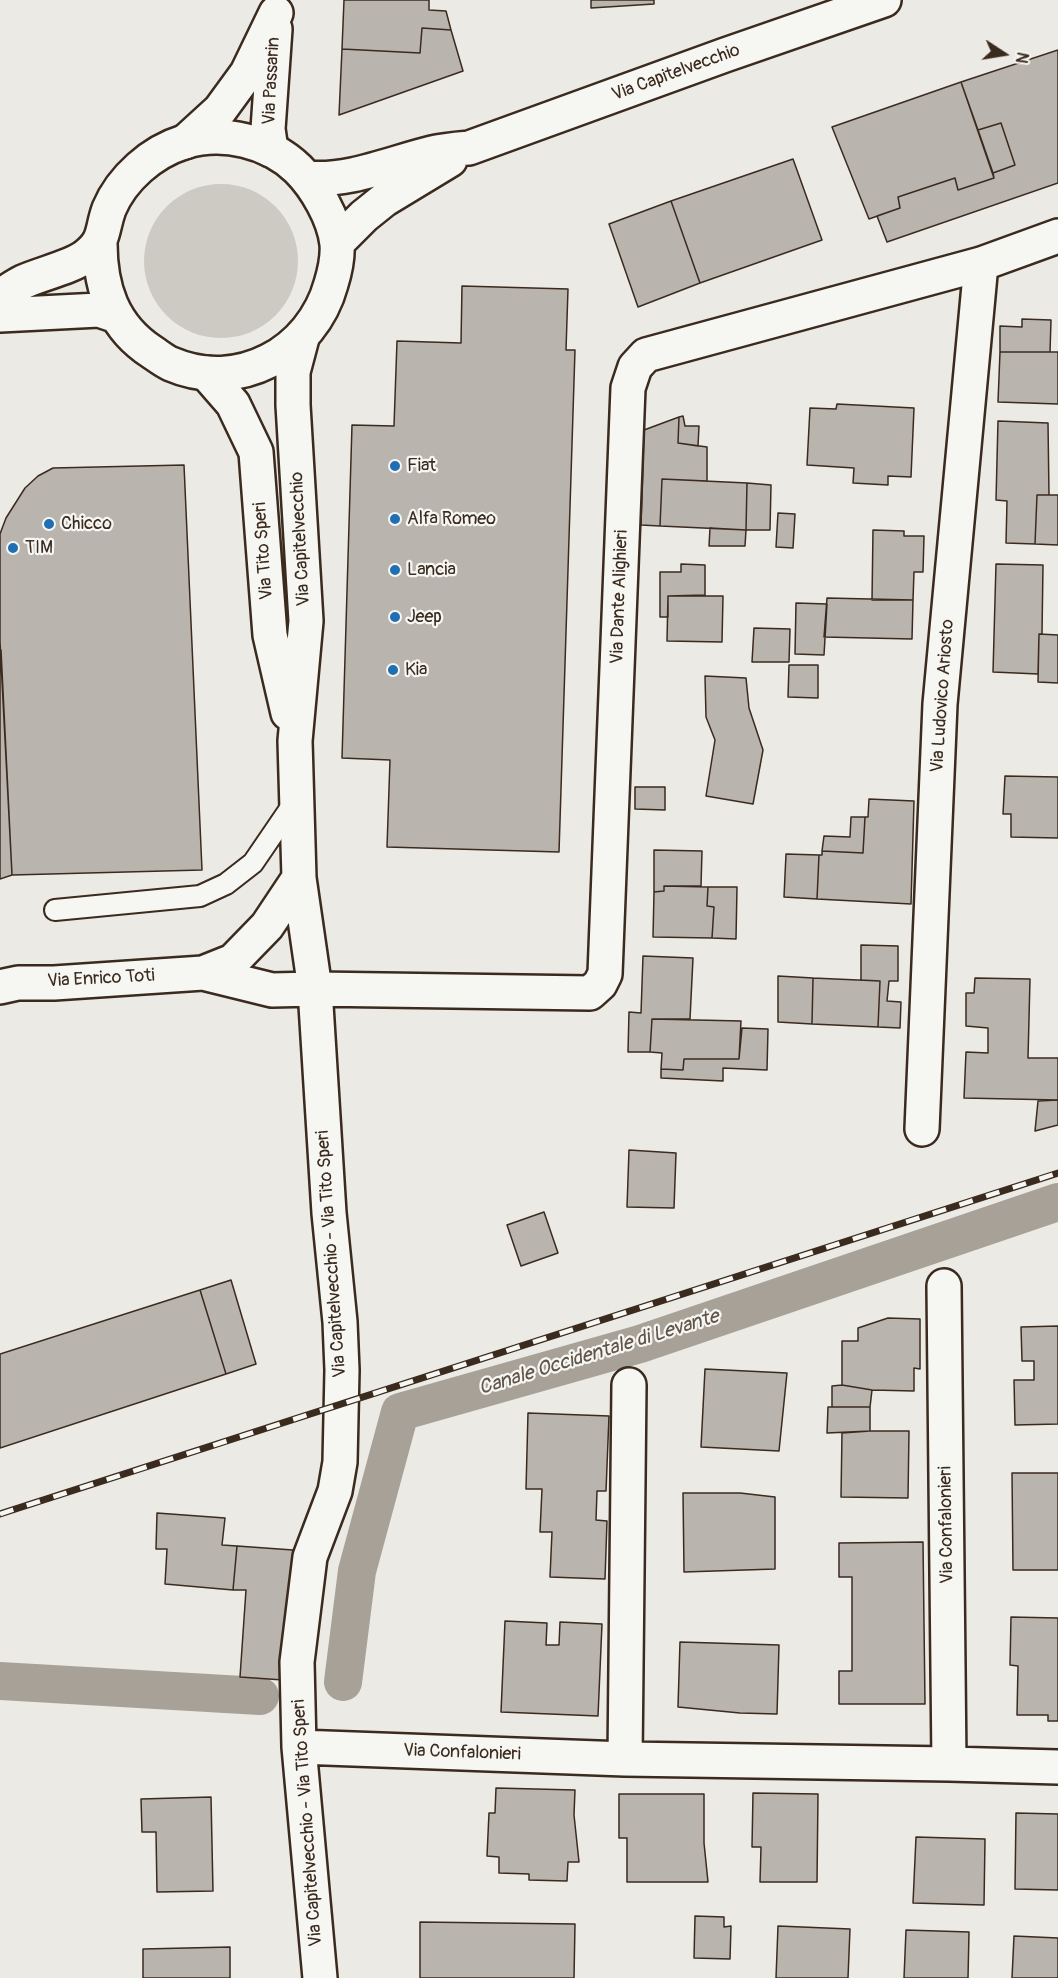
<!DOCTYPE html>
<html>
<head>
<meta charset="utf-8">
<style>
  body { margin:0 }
  #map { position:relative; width:1058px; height:1978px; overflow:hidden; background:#ebeae5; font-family:Pangolin,sans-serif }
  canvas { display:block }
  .north { position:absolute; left:974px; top:24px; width:60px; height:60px; -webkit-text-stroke:4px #f6f6f2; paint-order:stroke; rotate:102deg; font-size:16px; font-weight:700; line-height:24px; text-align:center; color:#3b2a1e }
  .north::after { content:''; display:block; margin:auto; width:21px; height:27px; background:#3b2a1e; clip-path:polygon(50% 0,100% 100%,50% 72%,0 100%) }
</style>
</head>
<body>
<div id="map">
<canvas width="1058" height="1978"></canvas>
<div class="north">N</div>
</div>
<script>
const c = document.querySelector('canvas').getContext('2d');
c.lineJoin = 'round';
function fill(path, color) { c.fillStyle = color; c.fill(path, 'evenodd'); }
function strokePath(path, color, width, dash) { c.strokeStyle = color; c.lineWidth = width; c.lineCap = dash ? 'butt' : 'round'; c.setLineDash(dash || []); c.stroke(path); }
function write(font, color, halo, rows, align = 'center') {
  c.font = font + ' Pangolin,sans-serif'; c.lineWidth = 4.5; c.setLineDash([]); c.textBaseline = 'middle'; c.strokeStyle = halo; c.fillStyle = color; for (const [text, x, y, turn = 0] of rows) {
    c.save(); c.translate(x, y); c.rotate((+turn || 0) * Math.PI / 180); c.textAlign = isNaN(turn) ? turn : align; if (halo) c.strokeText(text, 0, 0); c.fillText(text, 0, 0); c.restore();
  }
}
fill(new Path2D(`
  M144 261a77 77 0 1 1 154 0a77 77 0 1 1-154 0Z`), '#cdcac4');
strokePath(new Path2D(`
  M 0,1681 L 260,1696
  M 343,1682 L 357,1571 L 400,1412 L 640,1344 L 1058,1202`), '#a8a198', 38);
const building = new Path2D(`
  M 344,0 L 429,0 L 429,10 L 446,11 L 451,30 L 422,28 L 420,53 L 342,49 Z
  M 591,0 L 654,0 L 654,4 L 591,8 Z
  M 422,28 L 451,30 L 463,71 L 339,115 L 342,49 L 420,53 Z
  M 1058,50 L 1058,183 L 887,242 L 877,216 L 900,208 L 898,197 L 955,178 L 958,190 L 994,178 L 993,173 L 1015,165 L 1001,123 L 978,130 L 961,82 Z
  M 961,82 L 994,178 L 958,190 L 955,178 L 898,197 L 900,208 L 869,219 L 832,127 Z
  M 1001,123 L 1015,165 L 993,173 L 978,130 Z
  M 793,159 L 822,240 L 700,283 L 671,201 Z
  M 671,201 L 700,283 L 638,307 L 609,224 Z
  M 462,286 L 568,289 L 566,350 L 575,350 L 559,852 L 387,847 L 390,760 L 342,758 L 352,425 L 394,426 L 397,341 L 461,343 Z
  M 1022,319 L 1051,320 L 1050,352 L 1000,352 L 1000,326 L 1022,327 Z
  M 1000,352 L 1058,352 L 1058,404 L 998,402 Z
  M 837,404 L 914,408 L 911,477 L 888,476 L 888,485 L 853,483 L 854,468 L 807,465 L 810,408 L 836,409 Z
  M 683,416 L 685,426 L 699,426 L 698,446 L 678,443 L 679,417 Z
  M 679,417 L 678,443 L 707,447 L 707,481 L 662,479 L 660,526 L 641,525 L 644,430 Z
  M 998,421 L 1048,423 L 1049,495 L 1037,495 L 1035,544 L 1006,543 L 1007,501 L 996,500 Z
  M 184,465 L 202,870 L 12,875 L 0,642 L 0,534 L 6,518 L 25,488 L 38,476 L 53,468 Z
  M 662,479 L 747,483 L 746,530 L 660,526 Z
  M 747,483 L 771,485 L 770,530 L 746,530 Z
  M 1037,495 L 1058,495 L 1058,545 L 1035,544 Z
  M 778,513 L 795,514 L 793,548 L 776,547 Z
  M 710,528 L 746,530 L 745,546 L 709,546 Z
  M 873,530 L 904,531 L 904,536 L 924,536 L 923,572 L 914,572 L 913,600 L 872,600 Z
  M 681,564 L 705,565 L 705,595 L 668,596 L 668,617 L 660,617 L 660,572 L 681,572 Z
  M 996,564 L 1043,565 L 1042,634 L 1039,634 L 1038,674 L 993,672 Z
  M 668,596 L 723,596 L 722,642 L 667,641 Z
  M 827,598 L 913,600 L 912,639 L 824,637 Z
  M 796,603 L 827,604 L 824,655 L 795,654 Z
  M 754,628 L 790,629 L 789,662 L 752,662 Z
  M 1039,634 L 1058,635 L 1058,683 L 1038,682 Z
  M 1,650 L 12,875 L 0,879 L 0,650 Z
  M 789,665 L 818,665 L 818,698 L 788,697 Z
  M 705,676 L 746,678 L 749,708 L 763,750 L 753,804 L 706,796 L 715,740 L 706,717 Z
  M 1005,776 L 1058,777 L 1058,838 L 1011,837 L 1011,814 L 1003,814 Z
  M 635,787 L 665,787 L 665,810 L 635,809 Z
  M 869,799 L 914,801 L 911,904 L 817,899 L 819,855 L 822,855 L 822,851 L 863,853 L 865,817 L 868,817 Z
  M 851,817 L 865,817 L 863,853 L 822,851 L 824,836 L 850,837 Z
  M 654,850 L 702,851 L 701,886 L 664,886 L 664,891 L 654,892 Z
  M 786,854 L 819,855 L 817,899 L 784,897 Z
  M 664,886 L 708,887 L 707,906 L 714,907 L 712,938 L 653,937 L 654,892 L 664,891 Z
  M 708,887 L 737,887 L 736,939 L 712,938 L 714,907 L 707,906 Z
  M 861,945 L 898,946 L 898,981 L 889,981 L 887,1001 L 901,1002 L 900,1028 L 878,1027 L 880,981 L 861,980 Z
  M 643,956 L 693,958 L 690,1019 L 652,1019 L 650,1052 L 628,1052 L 629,1012 L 641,1013 Z
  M 778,976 L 813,978 L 812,1024 L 778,1022 Z
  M 813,978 L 880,981 L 878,1027 L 812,1024 Z
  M 975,978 L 1030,979 L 1028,1058 L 1058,1058 L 1058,1100 L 964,1098 L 966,1052 L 988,1053 L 988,1028 L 966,1026 L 966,993 L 974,993 Z
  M 652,1019 L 741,1021 L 739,1059 L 684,1059 L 683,1070 L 661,1069 L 662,1053 L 650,1052 Z
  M 742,1028 L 768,1029 L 767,1070 L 723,1068 L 723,1081 L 661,1078 L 661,1069 L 683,1070 L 684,1059 L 739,1059 Z
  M 1058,1100 L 1058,1125 L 1035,1131 L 1038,1101 Z
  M 629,1150 L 676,1153 L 674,1208 L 627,1207 Z
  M 544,1212 L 558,1253 L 521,1266 L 507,1225 Z
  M 231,1280 L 256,1364 L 226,1374 L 200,1290 Z
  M 200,1290 L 226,1374 L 0,1448 L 0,1354 Z
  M 888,1318 L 920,1319 L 920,1369 L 914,1368 L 914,1391 L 872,1390 L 842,1385 L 842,1341 L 858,1341 L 858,1328 Z
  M 1058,1326 L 1058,1424 L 1015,1425 L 1014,1380 L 1034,1380 L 1034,1361 L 1022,1361 L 1021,1327 Z
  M 705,1369 L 787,1373 L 779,1451 L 701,1447 Z
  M 842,1385 L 872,1390 L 870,1407 L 832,1407 L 832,1386 Z
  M 828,1407 L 870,1407 L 870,1431 L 827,1433 Z
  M 528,1413 L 609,1416 L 606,1491 L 597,1491 L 596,1520 L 607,1521 L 605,1579 L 550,1577 L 552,1532 L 540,1532 L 542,1489 L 526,1489 Z
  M 870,1431 L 909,1431 L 908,1498 L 841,1497 L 842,1433 Z
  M 1012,1473 L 1058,1473 L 1058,1570 L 1013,1570 Z
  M 683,1493 L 740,1493 L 775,1497 L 775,1569 L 684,1572 Z
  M 157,1513 L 225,1518 L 222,1545 L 237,1546 L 233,1590 L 165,1584 L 167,1549 L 156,1549 Z
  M 923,1542 L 925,1704 L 839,1704 L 839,1671 L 852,1671 L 852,1577 L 839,1577 L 839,1543 Z
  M 237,1546 L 293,1550 L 283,1680 L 240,1677 L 246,1590 L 233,1590 Z
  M 1011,1617 L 1058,1618 L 1058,1721 L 1048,1721 L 1048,1715 L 1017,1715 L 1018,1666 L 1010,1665 Z
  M 505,1621 L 547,1623 L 546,1645 L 559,1645 L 560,1622 L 602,1624 L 598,1716 L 501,1712 Z
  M 680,1642 L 779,1645 L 777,1714 L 740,1713 L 678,1707 Z
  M 496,1788 L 575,1790 L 574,1815 L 579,1862 L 568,1862 L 567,1881 L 529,1880 L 529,1874 L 499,1873 L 499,1857 L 487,1856 L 489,1813 L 495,1813 Z
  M 753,1793 L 818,1794 L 817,1882 L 760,1882 L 761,1847 L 752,1847 Z
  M 619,1794 L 704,1794 L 704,1843 L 708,1882 L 627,1882 L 627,1838 L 619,1838 Z
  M 211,1797 L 213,1891 L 157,1892 L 156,1832 L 142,1832 L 141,1799 Z
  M 1016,1813 L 1058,1814 L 1058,1890 L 1015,1889 Z
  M 916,1837 L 985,1839 L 984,1905 L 913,1903 Z
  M 695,1916 L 724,1917 L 724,1927 L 731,1926 L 730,1959 L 694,1958 Z
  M 420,1922 L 575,1924 L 574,1978 L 420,1978 Z
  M 778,1926 L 850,1929 L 848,1978 L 776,1978 Z
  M 906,1930 L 969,1932 L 968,1978 L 904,1978 Z
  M 1014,1936 L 1058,1938 L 1058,1978 L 1012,1978 Z
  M 230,1947 L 230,1978 L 143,1978 L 143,1949 Z`);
fill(building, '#bab4ae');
strokePath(building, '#3b2a1e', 1.5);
const service = new Path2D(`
  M 55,910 L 200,896 L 226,884 L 253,863 L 296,800`);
const minor = new Path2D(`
  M 302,338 L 293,372 L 293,405 L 306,621 L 295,741 L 299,878 L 315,989 L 329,1213 L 340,1322 L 342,1370 L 340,1462 L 335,1491 L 310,1557 L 297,1662 L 299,1747 L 320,1978
  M 206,373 L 233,404 L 256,452 L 270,635 L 288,713
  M 203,973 L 233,961 L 267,926 L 299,878
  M 0,987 L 18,983 L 54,983 L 203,973 L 272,990 L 315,989 L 590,993 L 600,984 L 605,974 L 628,388 L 635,367 L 646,355 L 981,264 L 1058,236
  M 922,1129 L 940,704 L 981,264
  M 944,1286 L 949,1764
  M 299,1747 L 625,1759 L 949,1764 L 1058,1767
  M 625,1759 L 629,1385`);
const tertiary = new Path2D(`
  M 185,142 L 220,110 L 247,73 L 276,13
  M 271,150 L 268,129 L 275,29`);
const secondary = new Path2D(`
  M 307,178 C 349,182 391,163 432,153 C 444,150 457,149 469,148 L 725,55 L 884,0
  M 337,243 L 364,216 L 384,200 L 450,160
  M 0,296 C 8,291 15,286 23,282 C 40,274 72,267 86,256 C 106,240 101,231 109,209 C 122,178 152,152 184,142 C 223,130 269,141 298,169 C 316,187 334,218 337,244 C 338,257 335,271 331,284 C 312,353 238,393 171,364 C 164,361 158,356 152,352 C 112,326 100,287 100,243
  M 0,315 L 99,310 L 117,316`);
strokePath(service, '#3b2a1e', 24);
strokePath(minor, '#3b2a1e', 38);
strokePath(tertiary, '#3b2a1e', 38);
strokePath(secondary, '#3b2a1e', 38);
strokePath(service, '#f6f6f2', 20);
strokePath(minor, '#f6f6f2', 33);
strokePath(tertiary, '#f6f6f2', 33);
strokePath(secondary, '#f6f6f2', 33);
const rail = new Path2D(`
  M 0,1514 L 1058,1173`);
strokePath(rail, '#3b2a1e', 7);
strokePath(rail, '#f6f6f2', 4.5, [14]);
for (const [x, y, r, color] of [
  [395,466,6,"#1f6fb2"],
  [395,519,6,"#1f6fb2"],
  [49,524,6,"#1f6fb2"],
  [13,548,6,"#1f6fb2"],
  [395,570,6,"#1f6fb2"],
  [395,617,6,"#1f6fb2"],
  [393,670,6,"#1f6fb2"]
]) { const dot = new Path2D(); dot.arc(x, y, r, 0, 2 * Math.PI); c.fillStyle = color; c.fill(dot); strokePath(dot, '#f6f6f2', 2); }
write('18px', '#3b2a1e', '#f6f6f2', [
  ["Via Capitelvecchio",676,73,-20],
  ["Via Passarin",272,81,-87],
  ["Via Capitelvecchio",301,539,-93],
  ["Via Tito Speri",264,551,-94],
  ["Via Dante Alighieri",620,597,-88],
  ["Via Ludovico Ariosto",943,696,-86],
  ["Via Enrico Toti",101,979,-3],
  ["Via Capitelvecchio - Via Tito Speri",332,1254,-94],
  ["Via Confalonieri",947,1525,-91],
  ["Via Confalonieri",462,1753,2],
  ["Via Capitelvecchio - Via Tito Speri",308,1823,-94]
]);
write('18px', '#3b2a1e', '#f6f6f2', [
  ["Fiat",407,466],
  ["Alfa Romeo",407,519],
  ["Chicco",61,524],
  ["TIM",25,548],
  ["Lancia",407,570],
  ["Jeep",407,617],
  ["Kia",405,670]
], 'left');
write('italic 20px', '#615449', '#f6f6f2', [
  ["Canale Occidentale di Levante",599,1353,-17]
]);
</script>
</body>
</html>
